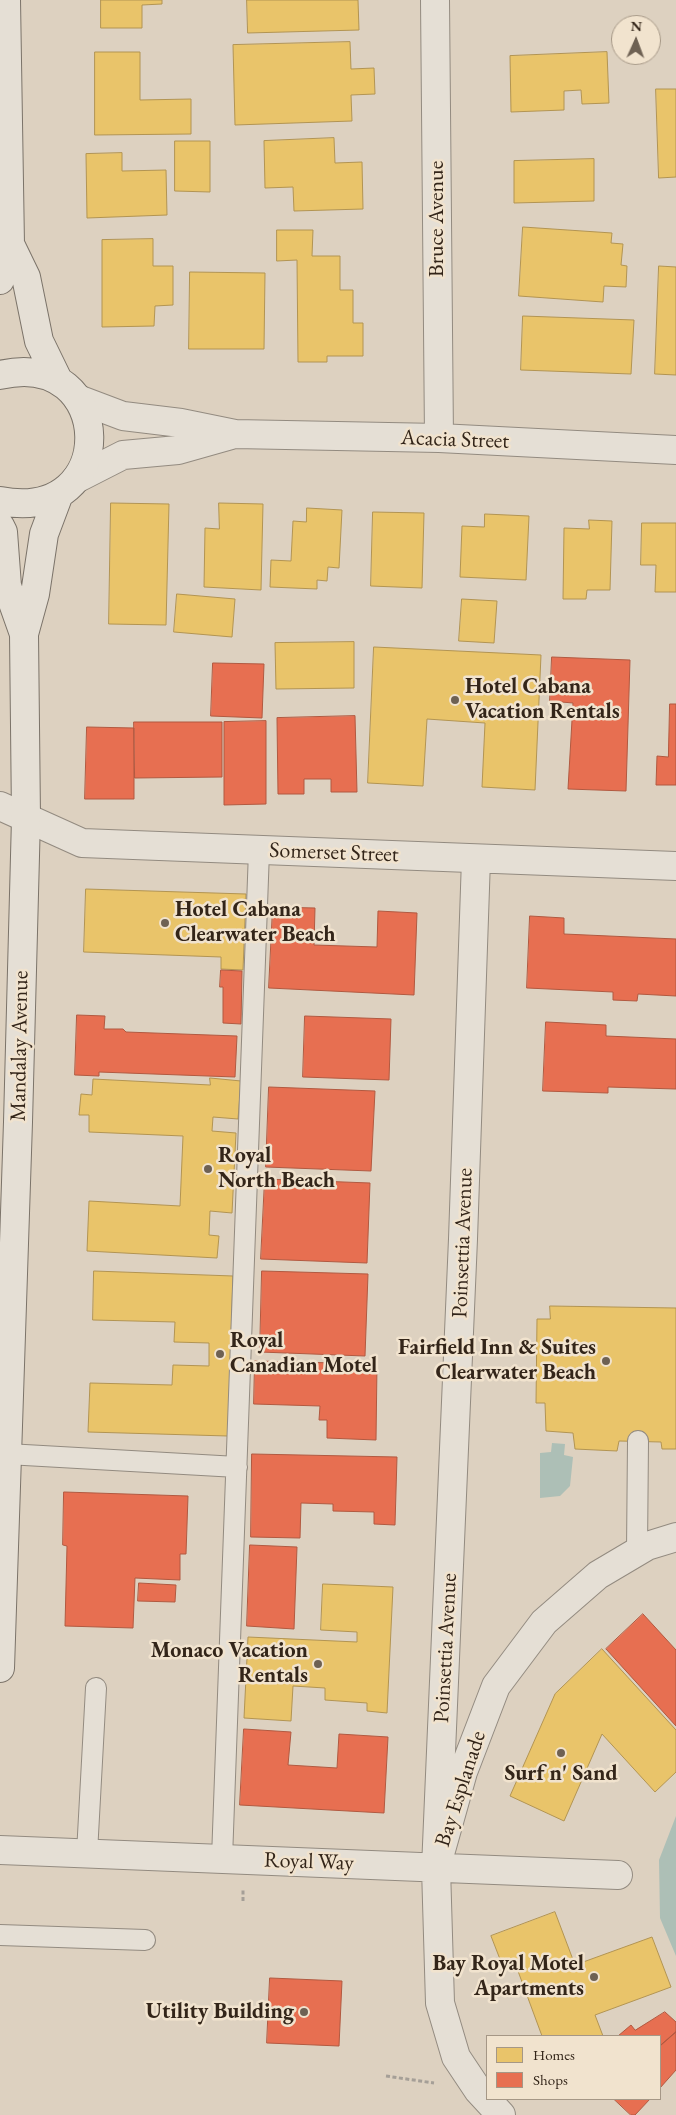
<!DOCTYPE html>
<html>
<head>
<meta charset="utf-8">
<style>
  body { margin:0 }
  #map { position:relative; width:676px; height:2115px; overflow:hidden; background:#ddd1c0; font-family:"EB Garamond",serif }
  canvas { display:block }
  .legend { position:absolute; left:486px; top:2035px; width:175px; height:65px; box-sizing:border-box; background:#f1e3ce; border:1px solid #a59786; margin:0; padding:6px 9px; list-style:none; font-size:15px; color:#332519 }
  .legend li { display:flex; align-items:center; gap:10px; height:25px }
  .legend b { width:25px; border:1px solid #a59786 }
  .north { position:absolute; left:611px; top:15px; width:50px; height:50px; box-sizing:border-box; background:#f1e3ce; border:1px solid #a59786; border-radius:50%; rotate:2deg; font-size:14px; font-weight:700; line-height:20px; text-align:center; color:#332519 }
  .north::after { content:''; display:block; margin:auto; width:18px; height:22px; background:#6e6153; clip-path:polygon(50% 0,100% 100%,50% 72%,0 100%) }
</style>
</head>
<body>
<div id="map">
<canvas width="676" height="2115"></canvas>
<ul class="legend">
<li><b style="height:14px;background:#e9c46a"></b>Homes</li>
<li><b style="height:14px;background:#e76f51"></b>Shops</li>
</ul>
<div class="north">N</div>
</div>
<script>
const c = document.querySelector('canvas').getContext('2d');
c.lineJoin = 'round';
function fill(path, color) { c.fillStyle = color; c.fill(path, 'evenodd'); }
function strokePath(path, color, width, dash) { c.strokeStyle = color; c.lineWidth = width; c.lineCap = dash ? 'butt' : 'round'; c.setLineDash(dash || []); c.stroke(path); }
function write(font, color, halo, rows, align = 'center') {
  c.font = font + ' "EB Garamond",serif'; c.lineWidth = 5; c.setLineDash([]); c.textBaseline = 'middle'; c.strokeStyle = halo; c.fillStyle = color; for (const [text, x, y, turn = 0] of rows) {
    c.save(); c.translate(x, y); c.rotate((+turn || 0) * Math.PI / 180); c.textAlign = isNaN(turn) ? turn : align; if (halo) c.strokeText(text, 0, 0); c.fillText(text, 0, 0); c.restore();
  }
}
fill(new Path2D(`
  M 552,1443 L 565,1444 L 564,1455 L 573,1457 L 570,1486 L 560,1496 L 540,1498 L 540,1453 L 551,1452 Z
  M 676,1816 L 676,1956 L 660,1918 L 659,1860 Z`), '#adbfb6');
const homes = new Path2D(`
  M 101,0 L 162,0 L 162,4 L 142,5 L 142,28 L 101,28 Z
  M 247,0 L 358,0 L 359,30 L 248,33 Z
  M 350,42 L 351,69 L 374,68 L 375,94 L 351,95 L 352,121 L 235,125 L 233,45 Z
  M 95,52 L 140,52 L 140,100 L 191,99 L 191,134 L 95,135 Z
  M 607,52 L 609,103 L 582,104 L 581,90 L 564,91 L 564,110 L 511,112 L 510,56 Z
  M 656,89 L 676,89 L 676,177 L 659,178 Z
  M 334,138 L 335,163 L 362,162 L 363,209 L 294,211 L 293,187 L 265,188 L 264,141 Z
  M 175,141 L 210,141 L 210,192 L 175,191 Z
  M 122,153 L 122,171 L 166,170 L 167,215 L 87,218 L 86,154 Z
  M 594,159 L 594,201 L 514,203 L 514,161 Z
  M 523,227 L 612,233 L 611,243 L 623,244 L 621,265 L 627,266 L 626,287 L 604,286 L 603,302 L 519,296 Z
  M 277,230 L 313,230 L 312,256 L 340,256 L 340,290 L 353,290 L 353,323 L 363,323 L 363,356 L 327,356 L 327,362 L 298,362 L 297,260 L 277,261 Z
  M 153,239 L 153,266 L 173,266 L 173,305 L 155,306 L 154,326 L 102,327 L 102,240 Z
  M 659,266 L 676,267 L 676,375 L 655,374 Z
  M 190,272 L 265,273 L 264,349 L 189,349 Z
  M 523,316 L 634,320 L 631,374 L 521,370 Z
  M 111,503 L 169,504 L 166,625 L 109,624 Z
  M 219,503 L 263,504 L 261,590 L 204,587 L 205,528 L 219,529 Z
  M 307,508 L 342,510 L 339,568 L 328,567 L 327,581 L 317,580 L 317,589 L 270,587 L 271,560 L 291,561 L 293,521 L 306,522 Z
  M 373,512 L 424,513 L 422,588 L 371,586 Z
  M 485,514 L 529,516 L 526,580 L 460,577 L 462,526 L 484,527 Z
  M 589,520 L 612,521 L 610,590 L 587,590 L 586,599 L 563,599 L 564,528 L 589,529 Z
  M 642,523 L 676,523 L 676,592 L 655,592 L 656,565 L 641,565 Z
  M 177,594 L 235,599 L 232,637 L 174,632 Z
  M 462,599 L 497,601 L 494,643 L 459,641 Z
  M 354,642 L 354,688 L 276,689 L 275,643 Z
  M 374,647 L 541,655 L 535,790 L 482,787 L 485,723 L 427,719 L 423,786 L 368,783 Z
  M 86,889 L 246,894 L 243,970 L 221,969 L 221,957 L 84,952 Z
  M 210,1078 L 241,1081 L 238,1119 L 213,1117 L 212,1131 L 236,1133 L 232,1213 L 210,1211 L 209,1235 L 219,1236 L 217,1258 L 87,1251 L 89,1201 L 180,1206 L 183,1136 L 89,1132 L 89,1115 L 79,1115 L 81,1094 L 92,1095 L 93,1079 L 210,1085 Z
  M 94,1271 L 233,1276 L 228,1436 L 88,1432 L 90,1383 L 172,1385 L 173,1365 L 209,1366 L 209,1343 L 174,1342 L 175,1322 L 93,1320 Z
  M 550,1306 L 676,1308 L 676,1449 L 662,1449 L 661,1442 L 619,1441 L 617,1451 L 575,1449 L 573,1433 L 546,1431 L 545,1403 L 536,1403 L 537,1319 L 550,1319 Z
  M 323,1584 L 393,1587 L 387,1713 L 367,1711 L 367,1703 L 325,1700 L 325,1688 L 293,1686 L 291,1721 L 244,1718 L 248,1637 L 357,1642 L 357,1632 L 321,1630 Z
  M 602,1649 L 676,1730 L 676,1772 L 655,1792 L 602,1734 L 564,1821 L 510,1796 L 555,1694 Z
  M 555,1912 L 575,1965 L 652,1937 L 671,1987 L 595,2015 L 603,2036 L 542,2036 L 515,1963 L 503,1967 L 491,1936 Z`);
fill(homes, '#e9c46a');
strokePath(homes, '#b29452', 1);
const shops = new Path2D(`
  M 552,657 L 630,660 L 626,791 L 568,789 L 573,703 L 550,701 Z
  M 213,663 L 264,664 L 262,718 L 211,716 Z
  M 670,704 L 676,704 L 676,785 L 656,785 L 657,756 L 668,757 Z
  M 355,716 L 357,792 L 331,792 L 331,779 L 304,779 L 304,794 L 278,794 L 277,718 Z
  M 266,721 L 266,804 L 224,805 L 224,722 Z
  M 134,722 L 222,722 L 222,777 L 135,778 Z
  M 87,727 L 134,728 L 134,799 L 85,799 Z
  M 273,907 L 315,908 L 314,945 L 377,947 L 378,911 L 417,913 L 414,995 L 269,988 Z
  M 530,916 L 564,918 L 564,934 L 676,939 L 676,996 L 638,994 L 637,1001 L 613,1000 L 613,992 L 527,988 Z
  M 221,970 L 242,971 L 241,1024 L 223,1023 L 223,987 L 220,987 Z
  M 77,1015 L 105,1016 L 104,1029 L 123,1029 L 126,1032 L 237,1036 L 235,1077 L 99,1072 L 99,1076 L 75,1075 Z
  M 305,1016 L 391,1019 L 389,1080 L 303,1077 Z
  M 546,1022 L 606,1025 L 606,1036 L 676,1039 L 676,1089 L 608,1087 L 608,1093 L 543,1091 Z
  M 269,1087 L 375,1091 L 371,1171 L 266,1167 Z
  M 265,1179 L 370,1183 L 367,1263 L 261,1259 Z
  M 262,1271 L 368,1274 L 365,1356 L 260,1352 Z
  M 255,1361 L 377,1364 L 376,1440 L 327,1438 L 327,1420 L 319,1420 L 320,1406 L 254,1404 Z
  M 252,1454 L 397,1457 L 395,1525 L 374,1524 L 374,1512 L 333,1511 L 333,1504 L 301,1503 L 300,1538 L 251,1537 Z
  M 64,1492 L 188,1496 L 186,1554 L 180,1554 L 180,1580 L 135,1578 L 133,1628 L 65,1626 L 67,1546 L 63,1545 Z
  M 250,1545 L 297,1547 L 294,1629 L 247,1626 Z
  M 139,1583 L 176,1585 L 175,1602 L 138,1601 Z
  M 643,1614 L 676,1650 L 676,1726 L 606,1649 Z
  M 244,1729 L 291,1732 L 288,1765 L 337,1768 L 339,1734 L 388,1737 L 384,1813 L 240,1805 Z
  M 270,1978 L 342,1981 L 339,2046 L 267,2043 Z
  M 665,2012 L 676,2022 L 676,2032 L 660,2046 L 660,2036 L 618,2036 L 631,2025 L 635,2030 Z
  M 676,2032 L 676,2070 L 660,2088 L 660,2046 Z
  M 614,2099 L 650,2099 L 635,2115 L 631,2115 Z`);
fill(shops, '#e76f51');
strokePath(shops, '#b15940', 1);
const lane = new Path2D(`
  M 7,1454 L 237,1467
  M 637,1551 L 638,1441
  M 87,1853 L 96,1688
  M 222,1858 L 259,851
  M 0,1935 L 145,1940`);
const street = new Path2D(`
  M 435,0 L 439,438
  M 78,399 L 123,416 L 181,423 L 235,434 L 439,438 L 676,450
  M 76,479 L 123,455 L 178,450 L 231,435
  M 0,806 L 82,843 L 676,866
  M 0,1850 L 618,1875
  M 436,1868 L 463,1239 L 476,859
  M 501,2115 L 478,2090 L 456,2057 L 440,2003 L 436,1868 L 463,1772 L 496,1686 L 544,1622 L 598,1575 L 647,1546 L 676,1537`);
const secondary = new Path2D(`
  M 10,244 L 26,277 L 39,341 L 58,380
  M 0,280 L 10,244 L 6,0
  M 0,375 C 116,347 122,525 0,501
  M 0,526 L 3,532 L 7,586 L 24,634
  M 0,1668 L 18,1122 L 26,818 L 24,634 L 35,594 L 44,534 L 59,494`);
strokePath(lane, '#938b80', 22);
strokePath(street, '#938b80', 30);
strokePath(secondary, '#7b7369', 30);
strokePath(new Path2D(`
  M 243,1901 L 243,1890
  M 386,2076 L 434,2083`), '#a59f97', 3, [4, 2.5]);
strokePath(lane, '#e5dfd5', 20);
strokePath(street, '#e5dfd5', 28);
strokePath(secondary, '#e5dfd5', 28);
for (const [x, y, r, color] of [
  [455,700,5,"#6e6153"],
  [165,923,5,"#6e6153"],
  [208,1169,5,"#6e6153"],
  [220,1354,5,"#6e6153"],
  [606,1361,5,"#6e6153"],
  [318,1664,5,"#6e6153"],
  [561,1753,5,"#6e6153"],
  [594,1977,5,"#6e6153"],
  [304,2012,5,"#6e6153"]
]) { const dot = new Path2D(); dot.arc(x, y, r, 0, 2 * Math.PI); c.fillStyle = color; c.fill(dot); strokePath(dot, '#f1e3ce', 2); }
write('22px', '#332519', '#f1e3ce', [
  ["Bruce Avenue",437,219,-90],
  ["Acacia Street",455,440,2],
  ["Somerset Street",334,853,2],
  ["Mandalay Avenue",20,1046,-89],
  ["Poinsettia Avenue",463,1243,-88],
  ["Poinsettia Avenue",446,1648,-87],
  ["Bay Esplanade",461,1789,-72],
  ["Royal Way",309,1862,2]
]);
write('bold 22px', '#332519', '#f1e3ce', [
  ["Hotel Cabana",465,687],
  ["Vacation Rentals",465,712],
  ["Hotel Cabana",175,910],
  ["Clearwater Beach",175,935],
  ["Royal",218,1156],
  ["North Beach",218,1181],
  ["Royal",230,1341],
  ["Canadian Motel",230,1366],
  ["Fairfield Inn & Suites",596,1348,"right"],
  ["Clearwater Beach",596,1373,"right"],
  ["Monaco Vacation",308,1651,"right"],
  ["Rentals",308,1676,"right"],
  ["Surf n' Sand",561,1774,"center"],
  ["Bay Royal Motel",584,1964,"right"],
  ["Apartments",584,1989,"right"],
  ["Utility Building",294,2012,"right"]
], 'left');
</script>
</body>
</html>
